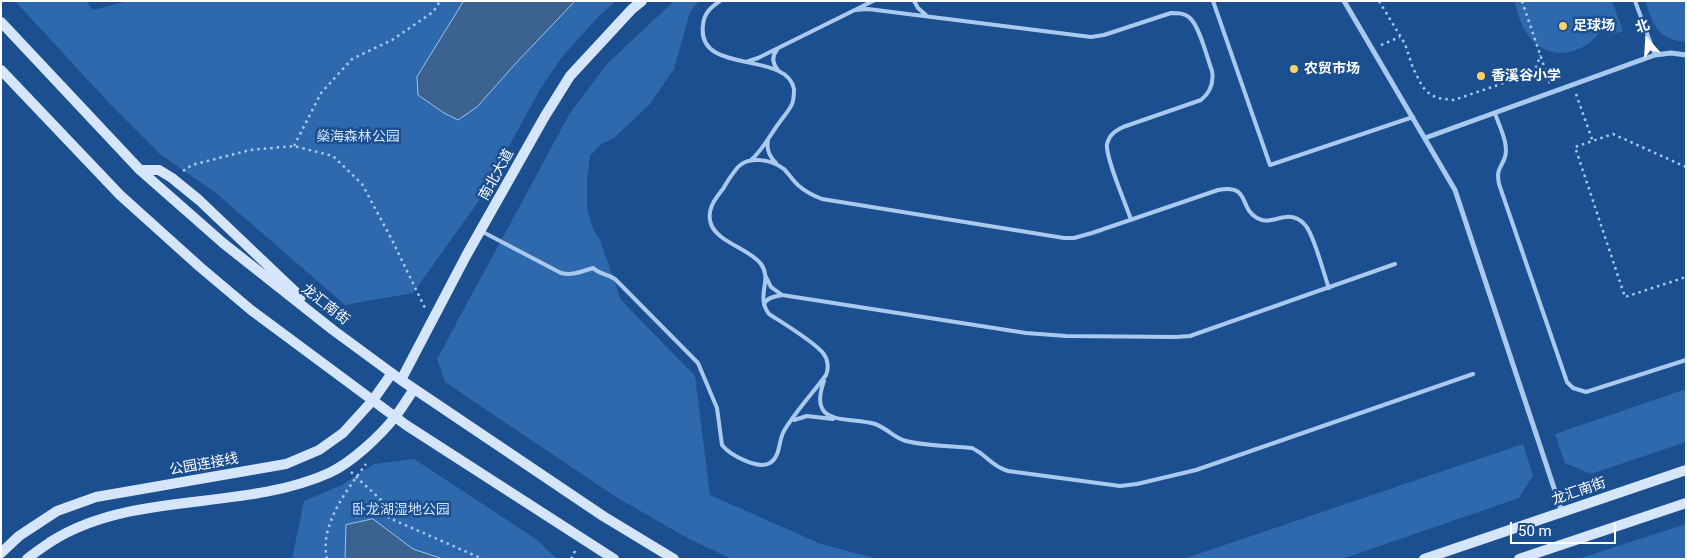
<!DOCTYPE html>
<html>
<head>
<meta charset="utf-8">
<style>
  body { margin:0 }
  #map { position:relative; width:1687px; height:560px; overflow:hidden; background:#1b4f8f; font-family:Roboto,"Noto Sans SC",sans-serif }
  canvas { display:block }
  .frame { position:absolute; inset:0; border:2px solid #fff; pointer-events:none }
  .north { position:absolute; left:1622px; top:15px; width:50px; height:50px; -webkit-text-stroke:4px #1b4f8f; paint-order:stroke; rotate:341deg; font-size:14px; font-weight:700; line-height:20px; text-align:center; color:#fff }
  .north::after { content:''; display:block; margin:auto; width:18px; height:22px; background:#fff; clip-path:polygon(50% 0,100% 100%,50% 72%,0 100%) }
  .scale { position:absolute; left:1510px; top:522px; width:106px; height:22px; box-sizing:border-box; border:2px solid #fff; border-top:0; padding-left:6px; font-size:15px; line-height:18px; white-space:nowrap; color:#fff; -webkit-text-stroke:4px #1b4f8f; paint-order:stroke }
</style>
</head>
<body>
<div id="map">
<canvas width="1687" height="560"></canvas>
<div class="frame"></div>
<div class="north">北</div>
<div class="scale">50 m</div>
</div>
<script>
const c = document.querySelector('canvas').getContext('2d');
c.lineJoin = 'round';
function fill(path, color) { c.fillStyle = color; c.fill(path, 'evenodd'); }
function strokePath(path, color, width, dash) { c.strokeStyle = color; c.lineWidth = width; c.lineCap = dash ? 'butt' : 'round'; c.setLineDash(dash || []); c.stroke(path); }
function write(font, color, halo, rows, align = 'center') {
  c.font = font + ' Roboto,"Noto Sans SC",sans-serif'; c.lineWidth = 5; c.setLineDash([]); c.textBaseline = 'middle'; c.strokeStyle = halo; c.fillStyle = color; for (const [text, x, y, turn = 0] of rows) {
    c.save(); c.translate(x, y); c.rotate((+turn || 0) * Math.PI / 180); c.textAlign = isNaN(turn) ? turn : align; if (halo) c.strokeText(text, 0, 0); c.fillText(text, 0, 0); c.restore();
  }
}
fill(new Path2D(`
  M 15,1 L 86,1 L 93,10 L 128,1 L 616,1 L 598,17 L 562,57 L 541,88 L 478,202 L 413,293 L 345,305 L 216,193 L 161,155 L 110,104 Z
  M 674,1 L 699,1 L 690,12 L 674,69 L 650,104 L 614,138 L 601,144 L 590,156 L 587,180 L 587,208 L 593,229 L 600,240 L 621,300 L 695,376 L 710,495 L 821,544 L 878,559 L 732,559 L 689,539 L 616,497 L 445,382 L 437,359 L 570,113 L 607,64 Z
  M 1514,1 L 1612,1 L 1623,31 L 1610,35 L 1605,23 C 1590,55 1549,65 1527,34 C 1520,24 1518,12 1514,1 Z
  M 1645,1 L 1686,1 L 1686,42 C 1657,39 1654,26 1645,1 Z
  M 1686,389 L 1686,442 L 1591,474 L 1565,463 L 1555,434 Z
  M 1523,444 L 1533,475 L 1519,498 L 1342,559 L 1183,559 Z
  M 414,459 L 536,539 L 557,559 L 292,559 L 304,501 L 342,485 L 374,464 Z
  M 1686,524 L 1686,559 L 1578,559 Z`), '#2e69ad');
const water = new Path2D(`
  M 464,1 L 575,1 L 516,63 L 477,107 L 458,120 L 444,113 L 418,95 L 417,77 Z
  M 373,519 L 413,549 L 443,559 L 345,559 L 346,525 Z`);
fill(water, '#3c6290');
strokePath(water, '#9cc4f0', 1);
strokePath(new Path2D(`
  M 1379,1 L 1405,44 L 1413,68 L 1422,86 L 1427,92 L 1437,98 L 1454,100 L 1530,74 L 1537,66 L 1540,55
  M 1522,1 L 1550,84
  M 1381,45 L 1400,37
  M 1531,74 L 1541,75 L 1549,81
  M 1576,94 L 1593,142
  M 294,146 L 321,93 L 352,59 L 392,40 L 433,12 L 440,1
  M 1686,167 L 1613,134 L 1575,147 L 1625,297 L 1686,277
  M 183,171 L 192,165 L 250,150 L 294,146 L 333,156 L 362,184 L 391,238 L 425,308
  M 351,472 L 381,500 L 389,518 L 483,559
  M 327,559 C 319,525 347,490 366,464
  M 571,559 L 576,549`), '#a9c9ee', 2.5, [2.5, 4]);
strokePath(new Path2D(`
  M 720,1 C 711,7 704,13 703,25 C 696,76 787,50 794,89 C 794,94 794,99 792,104 C 789,111 783,117 779,123 C 770,135 762,151 751,160
  M 914,1 L 918,8 L 926,15
  M 1213,1 L 1270,165 L 1413,117
  M 1635,1 L 1655,55
  M 855,10 L 868,9 L 1091,37 L 1104,35 L 1171,13 C 1178,13 1185,13 1190,18 C 1200,27 1207,58 1212,71 C 1214,83 1211,92 1201,100 L 1123,127 C 1115,131 1109,135 1107,144 C 1105,157 1126,204 1131,220
  M 777,50 C 771,57 773,64 778,70
  M 746,62 L 758,58 L 873,1
  M 1495,113 C 1499,126 1509,143 1505,157 C 1501,169 1496,168 1499,184 L 1567,382 L 1573,388 L 1586,392 L 1686,360
  M 768,141 C 766,150 770,157 776,163
  M 481,231 L 561,273 C 573,276 582,271 593,268 C 599,274 607,274 615,279 L 698,363 L 717,408 L 722,445 C 730,455 758,470 770,463 C 781,456 778,441 784,431 C 795,412 813,393 826,375 C 829,368 828,359 823,353 C 813,341 783,323 769,314 C 755,295 773,281 761,264 C 750,249 717,242 711,224 C 706,210 715,199 723,189 C 727,182 732,174 738,167 C 749,155 772,160 784,169 C 789,174 793,181 799,186 C 806,192 814,196 822,199 L 1064,238 L 1074,238 L 1092,233 L 1218,190 C 1251,184 1238,207 1257,218 C 1267,224 1276,218 1286,217 C 1294,216 1302,220 1306,226 C 1315,238 1323,272 1329,288
  M 766,277 L 771,287 L 782,295 L 1026,333 L 1066,336 L 1176,337 L 1190,336 L 1395,264
  M 764,305 C 766,297 775,297 782,295
  M 824,381 C 807,428 849,416 875,424 C 887,428 894,438 906,441 C 925,446 952,446 972,448 C 987,455 991,466 1008,471 L 1120,486 L 1137,484 L 1196,470 L 1473,374
  M 794,420 L 807,416 L 833,419`), '#a9c9ee', 4);
strokePath(new Path2D(`
  M 1344,1 L 1455,190 L 1562,512
  M 1425,138 L 1655,55 L 1671,53 L 1686,55`), '#a9c9ee', 5);
strokePath(new Path2D(`
  M 1,22 L 140,170 L 223,243 L 333,330 L 401,380 L 603,516 L 674,559
  M 1,70 L 120,195 L 200,267 L 251,310 L 406,425 L 614,559
  M 140,170 L 159,170 L 172,178 L 199,200 L 301,297
  M 401,380 L 466,256 L 545,116 L 570,76 L 632,9 L 642,1
  M 1,553 L 19,536 L 57,511 L 96,497 L 286,464 L 319,450 L 343,433 L 373,400 L 392,373
  M 27,559 C 35,552 43,547 52,541 C 133,490 242,512 329,473 C 351,463 380,436 395,417 C 402,408 408,398 414,389
  M 1424,559 L 1686,470
  M 1519,559 L 1686,503`), '#d6e6fa', 10);
for (const [x, y, r, color] of [
  [1563,26,5,"#ffd166"],
  [1294,69,5,"#ffd166"],
  [1481,76,5,"#ffd166"]
]) { const dot = new Path2D(); dot.arc(x, y, r, 0, 2 * Math.PI); c.fillStyle = color; c.fill(dot); strokePath(dot, '#1b4f8f', 2); }
write('bold 14px', '#fff', '#1b4f8f', [
  ["足球场",1573,26],
  ["农贸市场",1304,69],
  ["香溪谷小学",1491,76]
], 'left');
write('14px', '#cfe3fa', '#1b4f8f', [
  ["燊海森林公园",358,137],
  ["卧龙湖湿地公园",401,510]
]);
write('14px', '#fff', '#1b4f8f', [
  ["南北大道",497,175,-61],
  ["龙汇南街",325,305,38],
  ["公园连接线",204,465,-10],
  ["龙汇南街",1579,492,-19]
]);
</script>
</body>
</html>
